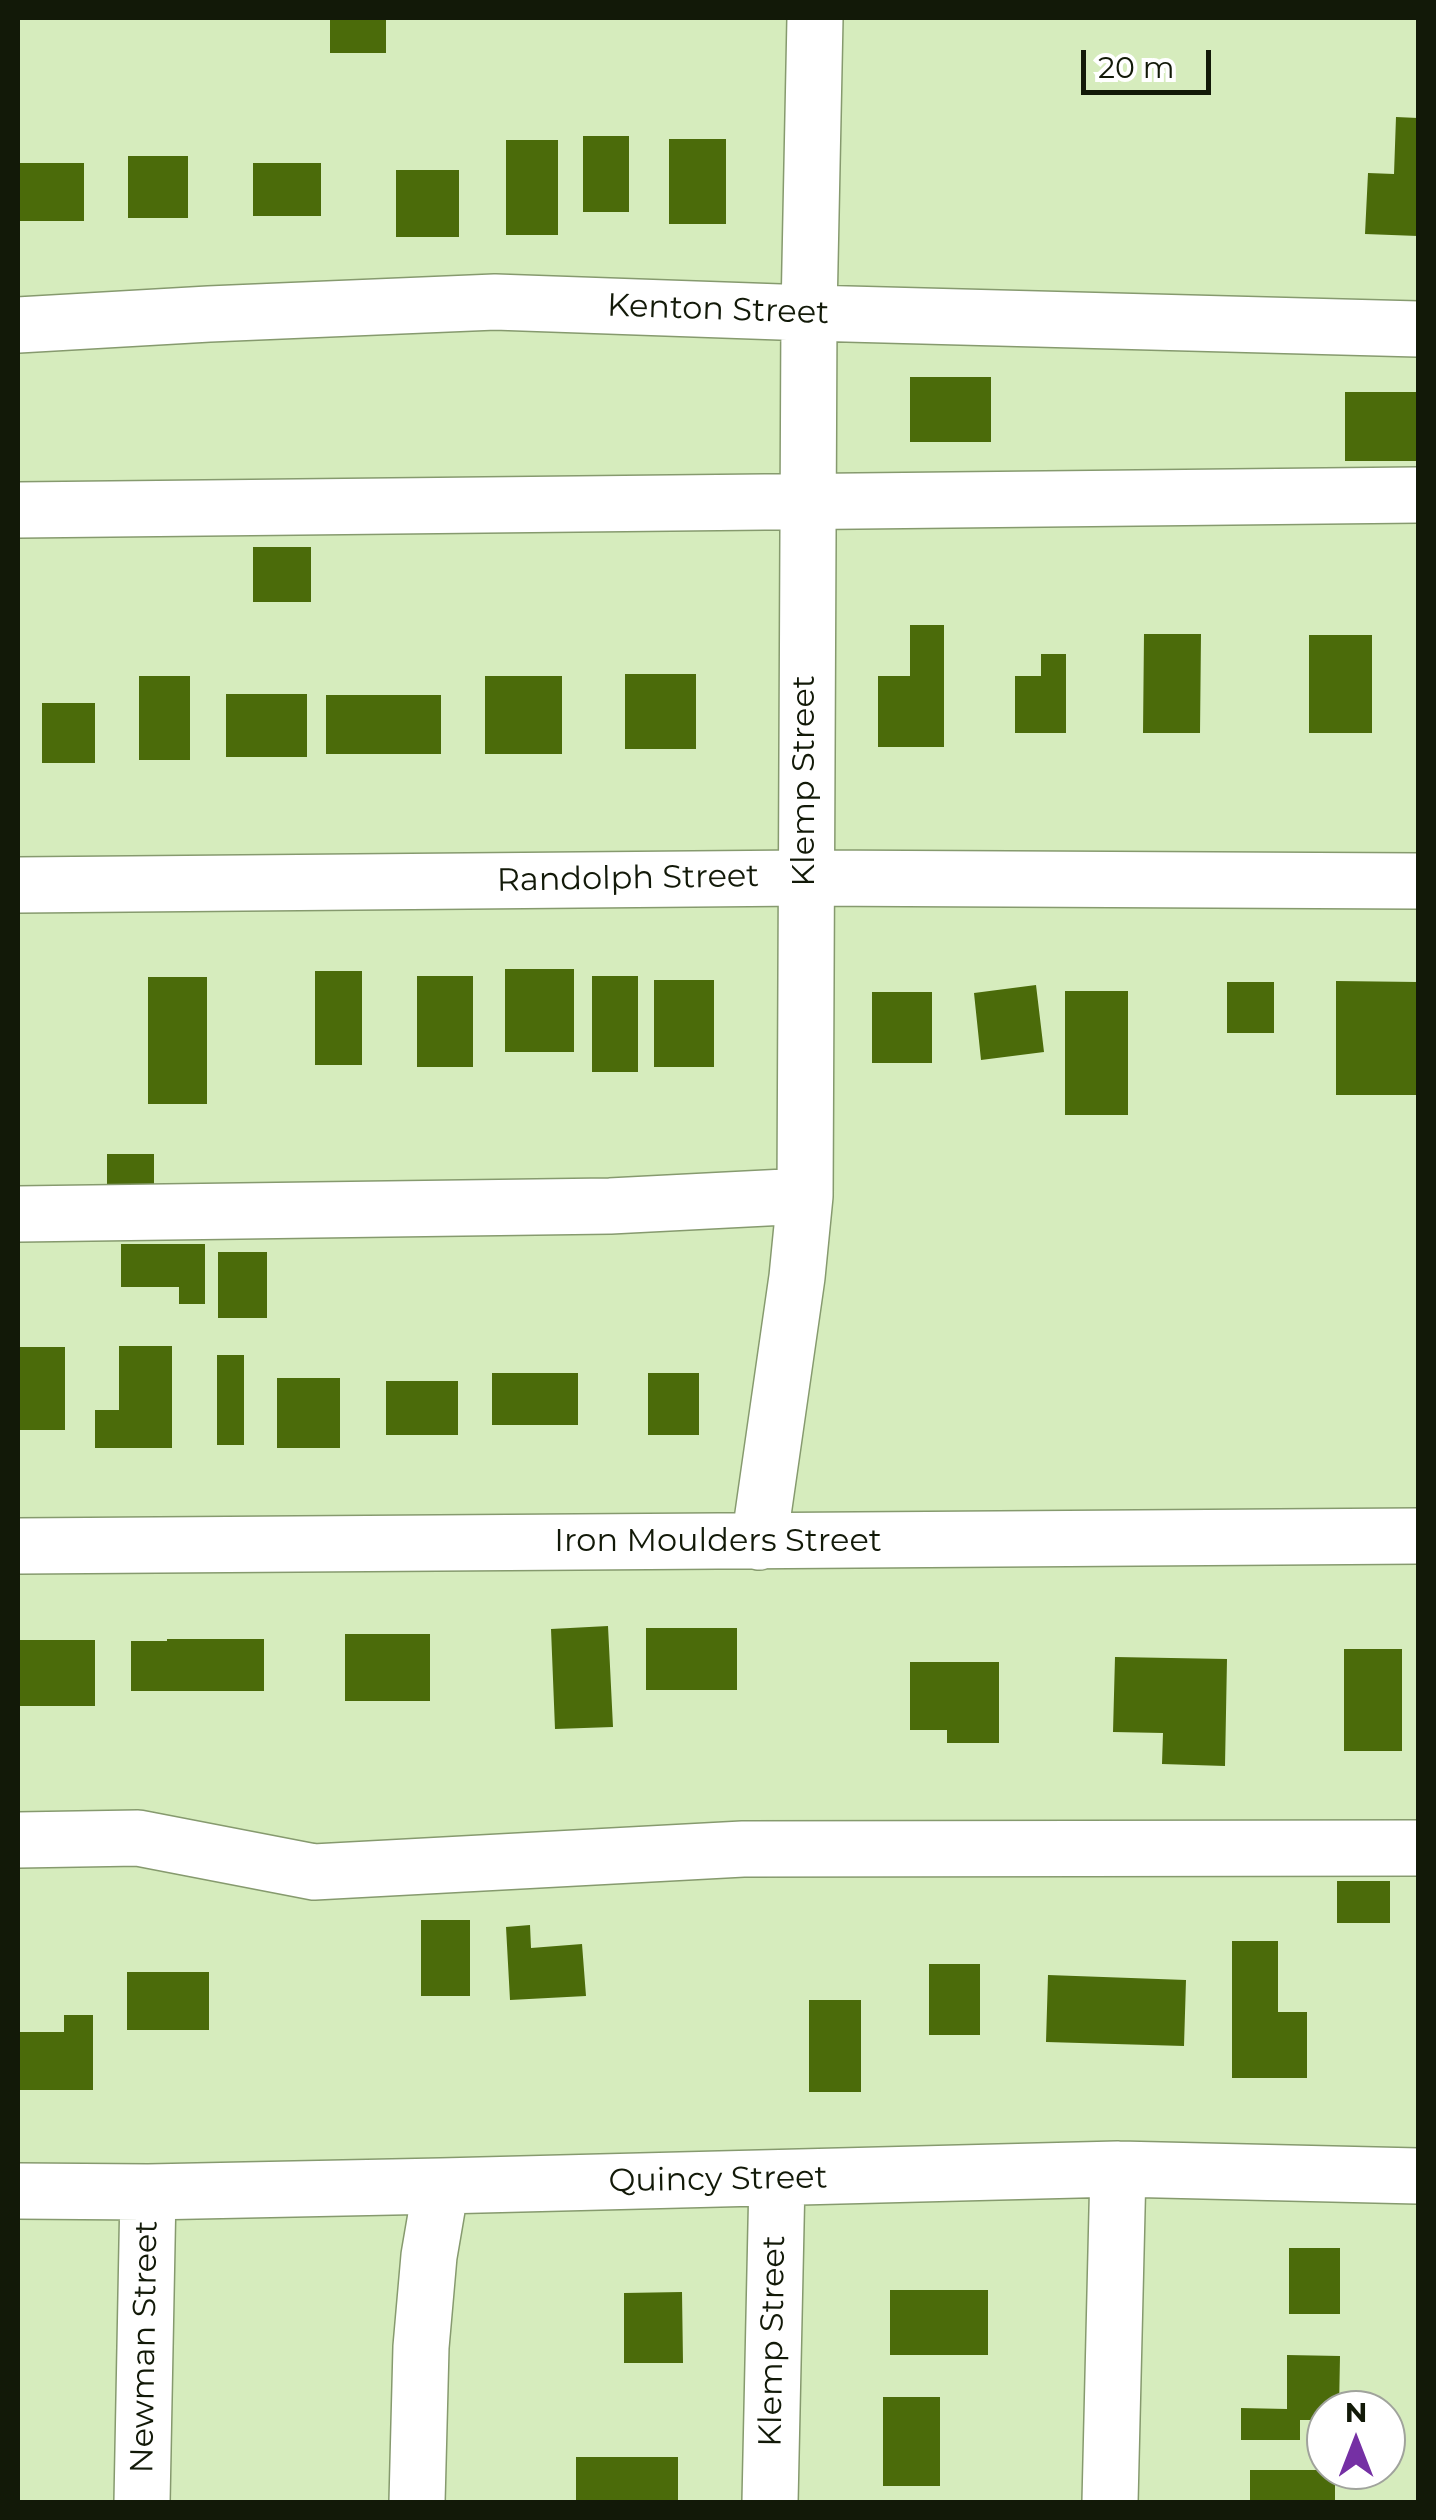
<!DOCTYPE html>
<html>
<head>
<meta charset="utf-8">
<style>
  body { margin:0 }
  #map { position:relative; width:1436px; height:2520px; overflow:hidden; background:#d6ecbd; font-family:Montserrat,sans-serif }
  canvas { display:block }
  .frame { position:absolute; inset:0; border:20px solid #121908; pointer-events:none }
  .north { position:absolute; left:1306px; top:2390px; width:100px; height:100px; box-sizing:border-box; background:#fff; border:2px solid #a0a39c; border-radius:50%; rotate:0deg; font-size:28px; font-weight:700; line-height:40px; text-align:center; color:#121908 }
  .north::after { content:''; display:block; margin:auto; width:35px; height:45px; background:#7530a4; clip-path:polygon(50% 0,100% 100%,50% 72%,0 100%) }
  .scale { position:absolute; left:1081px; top:50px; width:130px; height:45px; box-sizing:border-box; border:5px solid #121908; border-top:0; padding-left:12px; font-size:30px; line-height:35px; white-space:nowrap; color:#121908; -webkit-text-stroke:8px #fff; paint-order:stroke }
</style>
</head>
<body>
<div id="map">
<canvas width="1436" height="2520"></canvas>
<div class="frame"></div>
<div class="north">N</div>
<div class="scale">20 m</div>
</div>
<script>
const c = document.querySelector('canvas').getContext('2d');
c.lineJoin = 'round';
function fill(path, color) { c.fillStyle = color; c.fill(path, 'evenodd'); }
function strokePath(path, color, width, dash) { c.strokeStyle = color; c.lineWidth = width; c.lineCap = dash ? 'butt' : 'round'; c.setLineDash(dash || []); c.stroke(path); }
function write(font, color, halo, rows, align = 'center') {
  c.font = font + ' Montserrat,sans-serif'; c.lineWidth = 10; c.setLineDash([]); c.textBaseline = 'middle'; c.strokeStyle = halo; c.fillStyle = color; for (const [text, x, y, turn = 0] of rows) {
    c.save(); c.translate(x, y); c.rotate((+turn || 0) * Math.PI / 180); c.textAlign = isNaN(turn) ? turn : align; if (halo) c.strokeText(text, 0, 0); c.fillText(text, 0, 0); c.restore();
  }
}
fill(new Path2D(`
  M 330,18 L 386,18 L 386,53 L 330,53 Z
  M 1396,117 L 1418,118 L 1418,236 L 1365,234 L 1368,173 L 1394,174 Z
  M 583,136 L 629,136 L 629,212 L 583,212 Z
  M 669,139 L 726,139 L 726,224 L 669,224 Z
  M 506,140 L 558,140 L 558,235 L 506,235 Z
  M 128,156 L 188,156 L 188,218 L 128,218 Z
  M 18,163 L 84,163 L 84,221 L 18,221 Z
  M 253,163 L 321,163 L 321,216 L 253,216 Z
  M 396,170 L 459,170 L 459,237 L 396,237 Z
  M 910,377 L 991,377 L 991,442 L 910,442 Z
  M 1345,392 L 1418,392 L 1418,461 L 1345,461 Z
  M 253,547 L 311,547 L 311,602 L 253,602 Z
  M 910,625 L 944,625 L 944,747 L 878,747 L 878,676 L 910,676 Z
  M 1144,634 L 1201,634 L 1200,733 L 1143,733 Z
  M 1309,635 L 1372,635 L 1372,733 L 1309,733 Z
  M 1041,654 L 1066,654 L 1066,733 L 1015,733 L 1015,676 L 1041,676 Z
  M 625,674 L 696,674 L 696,749 L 625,749 Z
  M 139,676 L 190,676 L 190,760 L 139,760 Z
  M 485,676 L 562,676 L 562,754 L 485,754 Z
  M 226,694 L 307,694 L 307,757 L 226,757 Z
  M 326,695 L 441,695 L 441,754 L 326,754 Z
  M 42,703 L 95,703 L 95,763 L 42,763 Z
  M 505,969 L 574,969 L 574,1052 L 505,1052 Z
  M 315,971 L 362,971 L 362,1065 L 315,1065 Z
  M 417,976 L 473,976 L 473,1067 L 417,1067 Z
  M 592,976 L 638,976 L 638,1072 L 592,1072 Z
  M 148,977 L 207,977 L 207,1104 L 148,1104 Z
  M 654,980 L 714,980 L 714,1067 L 654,1067 Z
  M 1336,981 L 1418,982 L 1418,1095 L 1336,1095 Z
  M 1227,982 L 1274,982 L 1274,1033 L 1227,1033 Z
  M 1036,985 L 1044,1052 L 981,1060 L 974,993 Z
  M 1065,991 L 1128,991 L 1128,1115 L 1065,1115 Z
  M 872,992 L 932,992 L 932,1063 L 872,1063 Z
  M 107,1154 L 154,1154 L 154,1199 L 107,1199 Z
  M 121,1244 L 205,1244 L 205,1304 L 179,1304 L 179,1287 L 121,1287 Z
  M 218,1252 L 267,1252 L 267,1318 L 218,1318 Z
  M 119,1346 L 172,1346 L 172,1448 L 95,1448 L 95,1410 L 119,1410 Z
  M 18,1347 L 65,1347 L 65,1430 L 18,1430 Z
  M 217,1355 L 244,1355 L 244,1445 L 217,1445 Z
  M 492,1373 L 578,1373 L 578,1425 L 492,1425 Z
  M 648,1373 L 699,1373 L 699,1435 L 648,1435 Z
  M 277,1378 L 340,1378 L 340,1448 L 277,1448 Z
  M 386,1381 L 458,1381 L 458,1435 L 386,1435 Z
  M 608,1626 L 613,1727 L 555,1729 L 551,1629 Z
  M 646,1628 L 737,1628 L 737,1690 L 646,1690 Z
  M 345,1634 L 430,1634 L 430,1701 L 345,1701 Z
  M 167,1639 L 264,1639 L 264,1691 L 131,1691 L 131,1641 L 167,1641 Z
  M 18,1640 L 95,1640 L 95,1706 L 18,1706 Z
  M 1344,1649 L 1402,1649 L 1402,1751 L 1344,1751 Z
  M 1115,1657 L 1227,1659 L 1225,1766 L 1162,1764 L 1163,1733 L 1113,1732 Z
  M 910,1662 L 999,1662 L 999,1743 L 947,1743 L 947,1730 L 910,1730 Z
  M 1337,1881 L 1390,1881 L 1390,1923 L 1337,1923 Z
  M 421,1920 L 470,1920 L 470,1996 L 421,1996 Z
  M 530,1925 L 531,1948 L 582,1944 L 586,1996 L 510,2000 L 506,1927 Z
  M 1232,1941 L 1278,1941 L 1278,2012 L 1307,2012 L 1307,2078 L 1232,2078 Z
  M 929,1964 L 980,1964 L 980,2035 L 929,2035 Z
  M 127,1972 L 209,1972 L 209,2030 L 127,2030 Z
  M 1048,1975 L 1186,1980 L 1184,2046 L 1046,2042 Z
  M 809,2000 L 861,2000 L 861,2092 L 809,2092 Z
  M 64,2015 L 93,2015 L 93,2090 L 18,2090 L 18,2032 L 64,2032 Z
  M 1289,2248 L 1340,2248 L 1340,2314 L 1289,2314 Z
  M 890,2290 L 988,2290 L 988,2355 L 890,2355 Z
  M 682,2292 L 683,2363 L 624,2363 L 624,2293 Z
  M 1287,2355 L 1340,2356 L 1339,2410 L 1326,2410 L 1326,2420 L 1300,2420 L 1300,2440 L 1241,2440 L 1241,2408 L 1287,2409 Z
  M 883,2397 L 940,2397 L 940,2486 L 883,2486 Z
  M 576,2457 L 678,2457 L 678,2502 L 576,2502 Z
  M 1250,2470 L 1335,2470 L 1335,2502 L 1250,2502 Z`), '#4b6b0a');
const minor = new Path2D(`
  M 18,325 L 209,314 L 495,302 L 809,313 L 1418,329
  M 18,510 L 1418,495
  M 18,885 L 805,878 L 1418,881
  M 18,1214 L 610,1206 L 805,1196
  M 759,1542 L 797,1277 L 805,1196 L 809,313 L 815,18
  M 18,1546 L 1418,1536
  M 18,1840 L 138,1838 L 314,1872 L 743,1849 L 1418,1848
  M 18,2191 L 148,2192 L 441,2186 L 1118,2169 L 1418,2176
  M 142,2502 L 148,2192
  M 417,2502 L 421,2347 L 429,2256 L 441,2186
  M 770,2502 L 777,2179
  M 1110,2502 L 1118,2169`);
strokePath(minor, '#869a6e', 58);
strokePath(minor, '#fff', 55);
write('32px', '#121908', '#fff', [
  ["Kenton Street",718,310,2],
  ["Klemp Street",805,781,-90],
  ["Randolph Street",628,879,-1],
  ["Iron Moulders Street",718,1542],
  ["Quincy Street",718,2180,-1],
  ["Klemp Street",773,2341,-89],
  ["Newman Street",145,2347,-89]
]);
</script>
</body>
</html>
